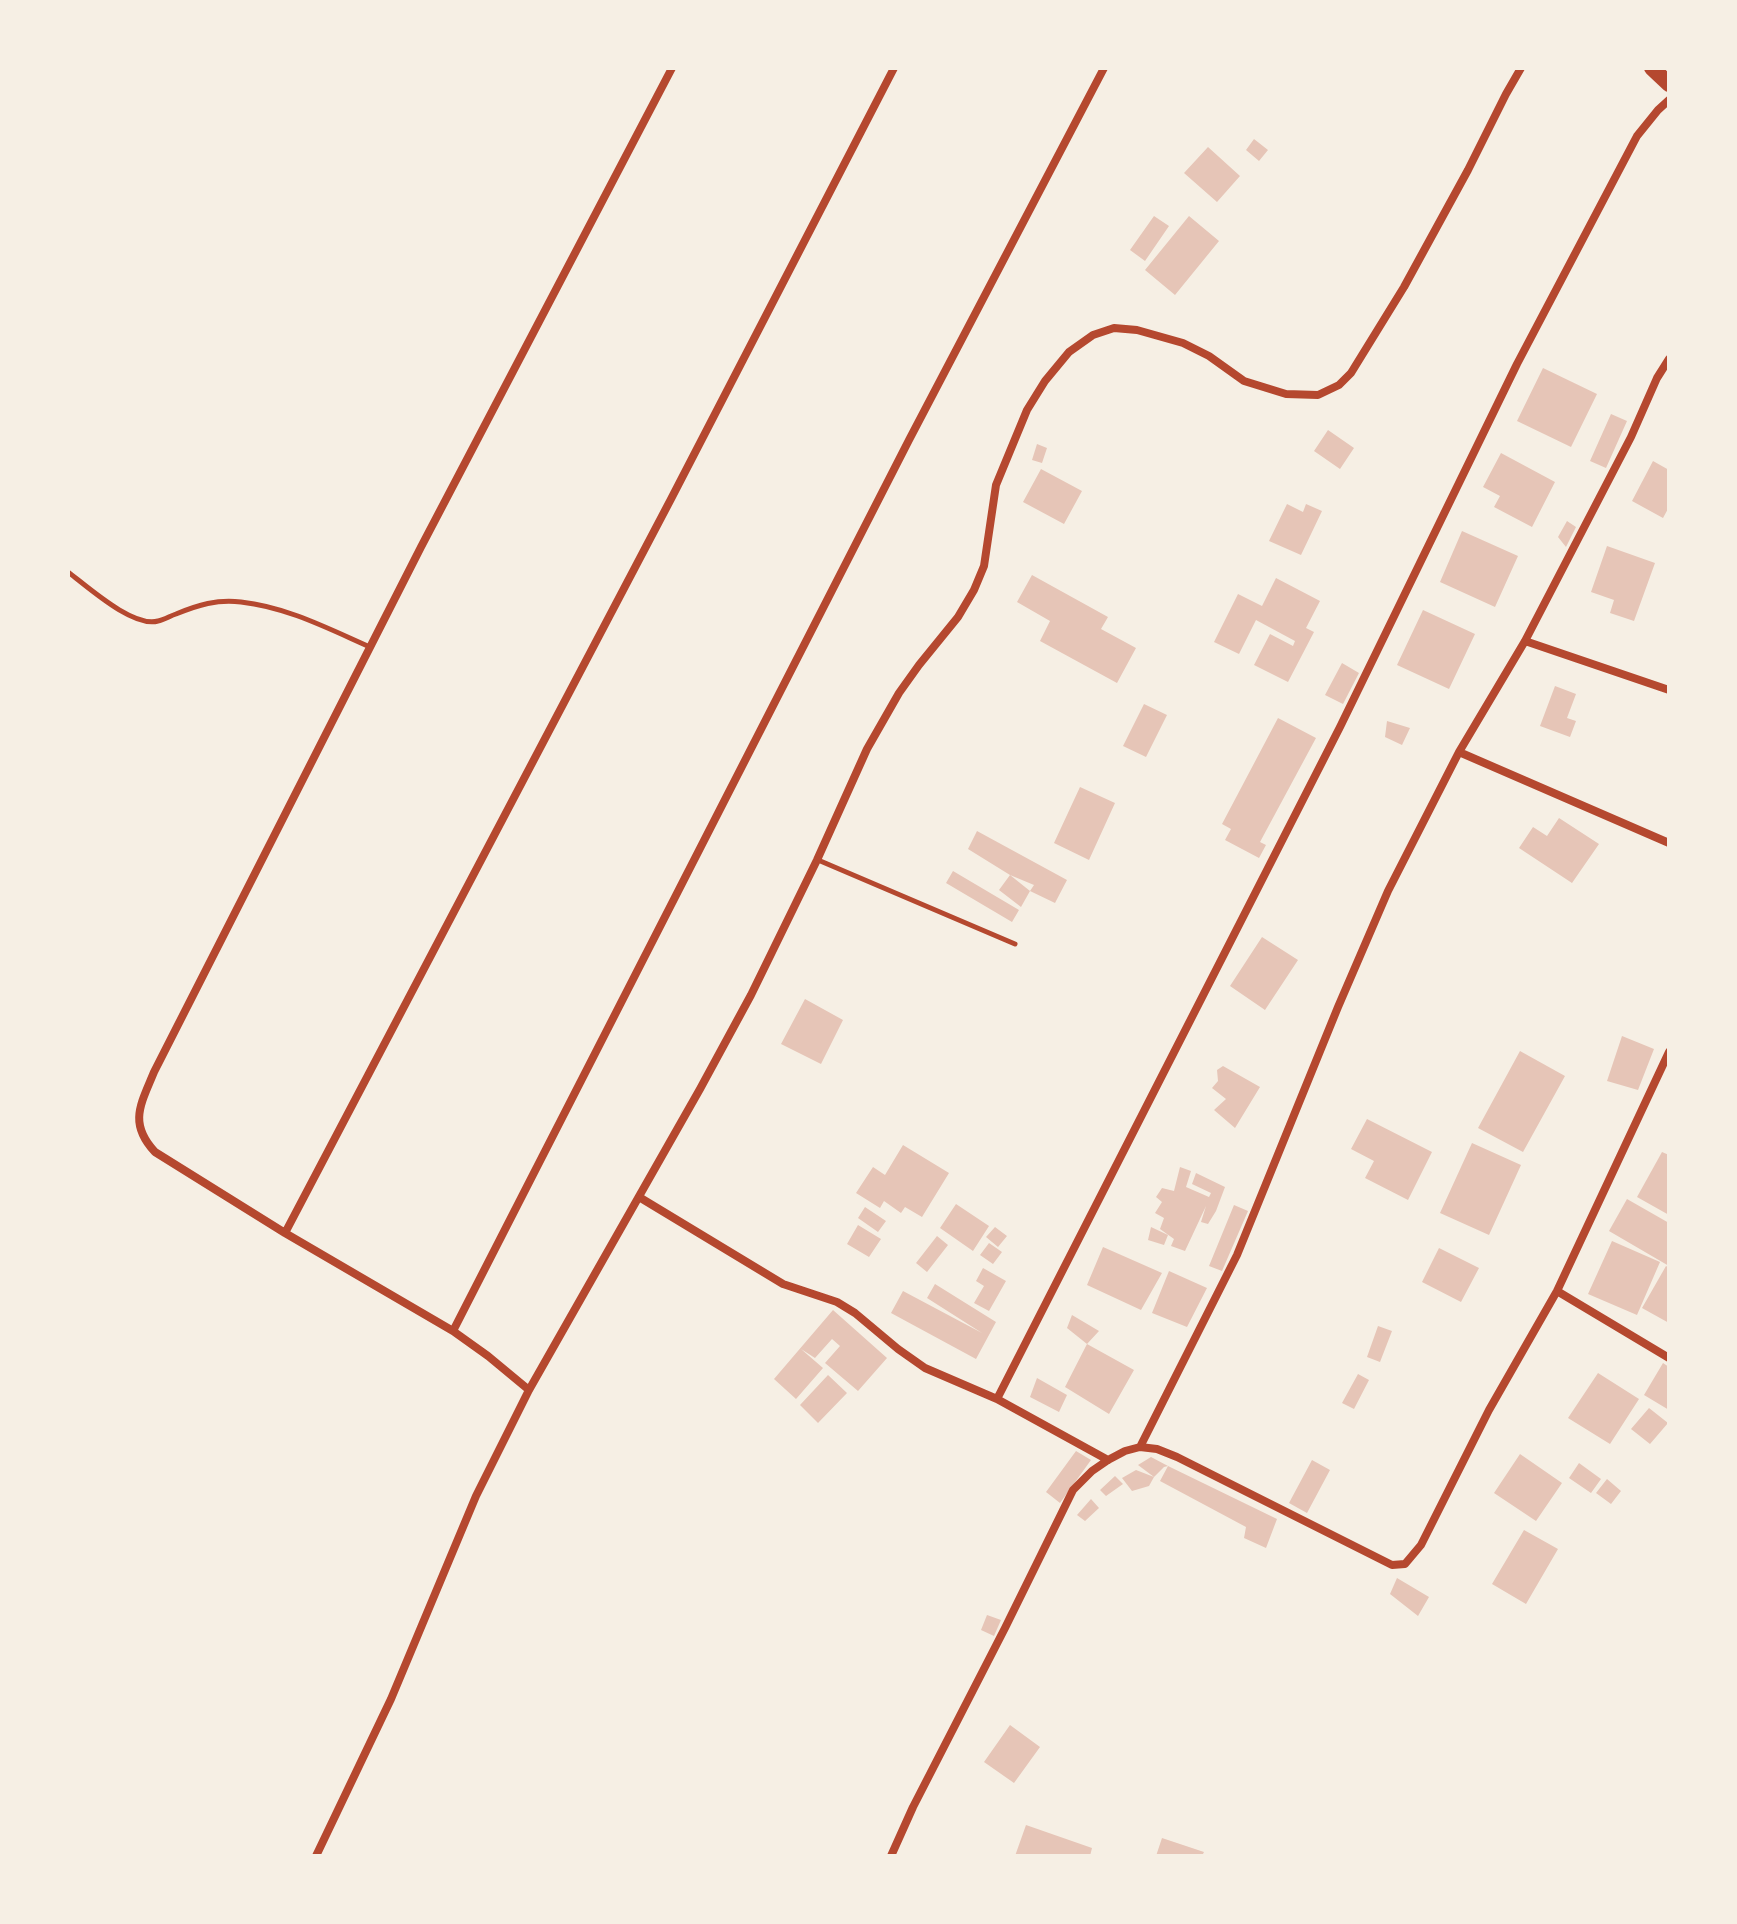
<!DOCTYPE html>
<html>
<head>
<meta charset="utf-8">
<style>
  body { margin:0 }
  #map { position:relative; width:1737px; height:1924px; overflow:hidden; background:#f6efe4; font-family:Cabin,sans-serif }
  canvas { display:block }
  .frame { position:absolute; inset:0; border:70px solid #f6efe4; pointer-events:none }
</style>
</head>
<body>
<div id="map">
<canvas width="1737" height="1924"></canvas>
<div class="frame"></div>
</div>
<script>
const c = document.querySelector('canvas').getContext('2d');
c.lineJoin = 'round';
function fill(path, color) { c.fillStyle = color; c.fill(path, 'evenodd'); }
function strokePath(path, color, width, dash) { c.strokeStyle = color; c.lineWidth = width; c.lineCap = dash ? 'butt' : 'round'; c.setLineDash(dash || []); c.stroke(path); }
fill(new Path2D(`
  M 1254,139 L 1268,150 L 1259,161 L 1246,150 Z
  M 1208,147 L 1240,176 L 1217,202 L 1184,173 Z
  M 1154,216 L 1169,226 L 1145,261 L 1130,250 Z
  M 1189,216 L 1219,241 L 1175,295 L 1145,270 Z
  M 1543,368 L 1597,394 L 1571,447 L 1517,421 Z
  M 1611,414 L 1627,421 L 1606,468 L 1590,461 Z
  M 1328,430 L 1354,448 L 1340,469 L 1314,451 Z
  M 1037,444 L 1047,448 L 1042,463 L 1032,460 Z
  M 1501,453 L 1555,482 L 1532,527 L 1494,507 L 1500,496 L 1483,487 Z
  M 1653,461 L 1669,470 L 1669,507 L 1663,518 L 1632,501 Z
  M 1041,469 L 1082,491 L 1064,524 L 1023,502 Z
  M 1287,504 L 1303,512 L 1306,504 L 1322,511 L 1301,555 L 1269,541 Z
  M 1567,521 L 1576,527 L 1566,547 L 1558,537 Z
  M 1462,531 L 1518,556 L 1495,607 L 1440,582 Z
  M 1607,546 L 1655,563 L 1634,621 L 1610,613 L 1614,600 L 1591,592 Z
  M 1032,575 L 1108,617 L 1101,629 L 1136,648 L 1117,683 L 1040,641 L 1050,621 L 1017,602 Z
  M 1276,578 L 1320,601 L 1306,628 L 1314,632 L 1288,682 L 1254,665 L 1270,634 L 1293,646 L 1295,641 L 1256,620 L 1239,654 L 1214,642 L 1238,594 L 1262,606 Z
  M 1423,610 L 1475,634 L 1449,689 L 1397,665 Z
  M 1342,663 L 1359,673 L 1343,704 L 1325,695 Z
  M 1555,686 L 1576,694 L 1567,718 L 1576,721 L 1570,737 L 1540,726 Z
  M 1144,704 L 1167,715 L 1146,757 L 1123,746 Z
  M 1278,718 L 1316,738 L 1260,842 L 1266,845 L 1259,858 L 1225,840 L 1231,829 L 1222,824 Z
  M 1387,721 L 1410,728 L 1402,745 L 1385,737 Z
  M 1080,787 L 1115,803 L 1089,860 L 1054,843 Z
  M 1559,818 L 1599,844 L 1572,883 L 1519,848 L 1533,827 L 1547,836 Z
  M 977,831 L 1067,880 L 1055,903 L 1030,891 L 1034,885 L 1010,875 L 968,849 Z
  M 953,871 L 1019,910 L 1012,922 L 946,883 Z
  M 1010,875 L 1030,891 L 1021,907 L 999,890 Z
  M 1262,937 L 1298,960 L 1265,1010 L 1230,986 Z
  M 805,999 L 843,1020 L 821,1064 L 781,1044 Z
  M 1622,1036 L 1654,1049 L 1638,1090 L 1607,1081 Z
  M 1520,1051 L 1565,1076 L 1523,1152 L 1478,1128 Z
  M 1223,1066 L 1260,1087 L 1235,1128 L 1214,1110 L 1226,1099 L 1212,1088 L 1218,1081 L 1217,1070 Z
  M 1367,1119 L 1432,1152 L 1408,1200 L 1365,1178 L 1374,1161 L 1351,1149 Z
  M 1472,1143 L 1521,1165 L 1489,1235 L 1440,1213 Z
  M 903,1145 L 949,1173 L 922,1217 L 905,1207 L 901,1213 L 884,1201 L 880,1208 L 856,1193 L 873,1167 L 885,1175 Z
  M 1662,1152 L 1669,1155 L 1669,1215 L 1637,1197 Z
  M 1180,1167 L 1191,1171 L 1186,1187 L 1209,1197 L 1211,1193 L 1192,1184 L 1196,1173 L 1225,1187 L 1216,1211 L 1208,1224 L 1201,1222 L 1206,1206 L 1185,1251 L 1171,1246 L 1174,1239 L 1160,1229 L 1164,1218 L 1155,1213 L 1162,1202 L 1156,1197 L 1162,1188 L 1174,1191 Z
  M 1627,1199 L 1669,1223 L 1669,1266 L 1609,1231 Z
  M 956,1204 L 989,1226 L 973,1251 L 940,1228 Z
  M 1234,1205 L 1248,1211 L 1222,1271 L 1209,1266 Z
  M 865,1207 L 886,1221 L 878,1232 L 858,1218 Z
  M 858,1225 L 881,1239 L 869,1257 L 847,1244 Z
  M 995,1227 L 1007,1236 L 998,1247 L 986,1237 Z
  M 1151,1227 L 1168,1235 L 1164,1245 L 1148,1240 Z
  M 937,1236 L 948,1245 L 927,1272 L 916,1263 Z
  M 1612,1241 L 1660,1262 L 1637,1315 L 1588,1294 Z
  M 989,1243 L 1002,1252 L 993,1264 L 980,1255 Z
  M 1103,1247 L 1162,1273 L 1141,1310 L 1087,1285 Z
  M 1439,1248 L 1479,1268 L 1461,1302 L 1422,1282 Z
  M 1666,1266 L 1669,1268 L 1669,1323 L 1642,1308 Z
  M 983,1268 L 1006,1281 L 989,1311 L 974,1303 L 984,1286 L 976,1281 Z
  M 1169,1271 L 1207,1288 L 1187,1327 L 1152,1313 Z
  M 935,1284 L 996,1322 L 976,1359 L 891,1313 L 903,1291 L 982,1333 L 927,1298 Z
  M 833,1310 L 887,1358 L 858,1391 L 825,1363 L 840,1346 L 832,1339 L 815,1358 L 801,1349 L 823,1368 L 796,1399 L 774,1379 Z
  M 1072,1315 L 1099,1331 L 1087,1344 L 1067,1328 Z
  M 1378,1326 L 1392,1331 L 1380,1362 L 1367,1357 Z
  M 1087,1344 L 1134,1370 L 1109,1414 L 1065,1387 Z
  M 1663,1363 L 1669,1367 L 1669,1410 L 1644,1395 Z
  M 1598,1373 L 1639,1399 L 1610,1444 L 1568,1418 Z
  M 1358,1374 L 1369,1380 L 1354,1409 L 1342,1403 Z
  M 828,1375 L 847,1393 L 818,1423 L 800,1405 Z
  M 1037,1378 L 1067,1395 L 1059,1412 L 1030,1397 Z
  M 1649,1408 L 1668,1423 L 1650,1444 L 1631,1429 Z
  M 1076,1451 L 1091,1460 L 1060,1503 L 1046,1492 Z
  M 1520,1454 L 1562,1483 L 1536,1521 L 1494,1493 Z
  M 1151,1457 L 1168,1466 L 1164,1467 L 1154,1477 L 1149,1486 L 1132,1491 L 1122,1478 L 1136,1470 L 1154,1477 L 1138,1465 Z
  M 1312,1460 L 1330,1470 L 1307,1513 L 1289,1503 Z
  M 1579,1463 L 1601,1479 L 1591,1493 L 1569,1478 Z
  M 1168,1466 L 1277,1519 L 1266,1548 L 1244,1538 L 1246,1527 L 1160,1481 Z
  M 1115,1476 L 1123,1484 L 1106,1496 L 1100,1490 Z
  M 1607,1479 L 1621,1491 L 1611,1504 L 1596,1493 Z
  M 1091,1499 L 1099,1508 L 1085,1521 L 1077,1515 Z
  M 1524,1530 L 1558,1549 L 1526,1604 L 1492,1584 Z
  M 1397,1578 L 1429,1597 L 1418,1616 L 1390,1594 Z
  M 987,1615 L 1001,1620 L 994,1636 L 981,1630 Z
  M 1010,1725 L 1040,1747 L 1014,1783 L 984,1762 Z
  M 1026,1825 L 1092,1848 L 1090,1856 L 1015,1856 Z
  M 1162,1838 L 1204,1852 L 1202,1856 L 1156,1856 Z`), '#e6c5b7');
strokePath(new Path2D(`
  M 68,572 C 88,587 133,628 158,621 C 164,620 170,616 176,614 C 198,605 217,599 241,602 C 287,607 329,629 370,647
  M 818,860 L 1015,944`), '#b5482f', 5);
strokePath(new Path2D(`
  M 1525,641 L 1669,690
  M 1459,752 L 1669,843
  M 639,1197 L 783,1284 L 837,1302 L 855,1313 L 898,1349 L 925,1368 L 997,1399 L 1108,1460
  M 285,1233 L 671,499 L 894,68
  M 1557,1291 L 1669,1358
  M 453,1331 L 909,440 L 1104,68
  M 529,1390 L 488,1356 L 453,1331 L 285,1233 L 155,1152 C 128,1123 141,1104 154,1072 L 421,547 L 672,68
  M 997,1399 L 1340,727 L 1517,364 L 1637,136 L 1658,110 L 1669,100
  M 1140,1447 L 1237,1255 L 1338,1007 L 1388,891 L 1459,752 L 1525,641 L 1631,437 L 1657,378 L 1669,359
  M 316,1856 L 391,1699 L 476,1496 L 529,1390 L 700,1089 L 751,995 L 817,860 L 867,749 L 899,693 L 919,665 L 958,617 L 974,590 L 984,566 L 996,485 L 1027,410 L 1045,381 L 1069,352 L 1093,335 L 1114,328 L 1137,330 L 1183,343 L 1209,356 L 1244,381 L 1286,394 L 1318,395 L 1339,385 L 1351,373 L 1404,287 L 1468,170 L 1506,94 L 1521,68
  M 891,1856 L 913,1807 L 1005,1628 L 1073,1490 L 1092,1471 L 1108,1460 L 1125,1451 L 1140,1447 L 1157,1449 L 1177,1457 L 1392,1565 L 1405,1564 L 1421,1545 L 1489,1410 L 1557,1291 L 1669,1052`), '#b5482f', 8);
strokePath(new Path2D(`
  M 1652,68 L 1669,84`), '#b5482f', 16);
</script>
</body>
</html>
